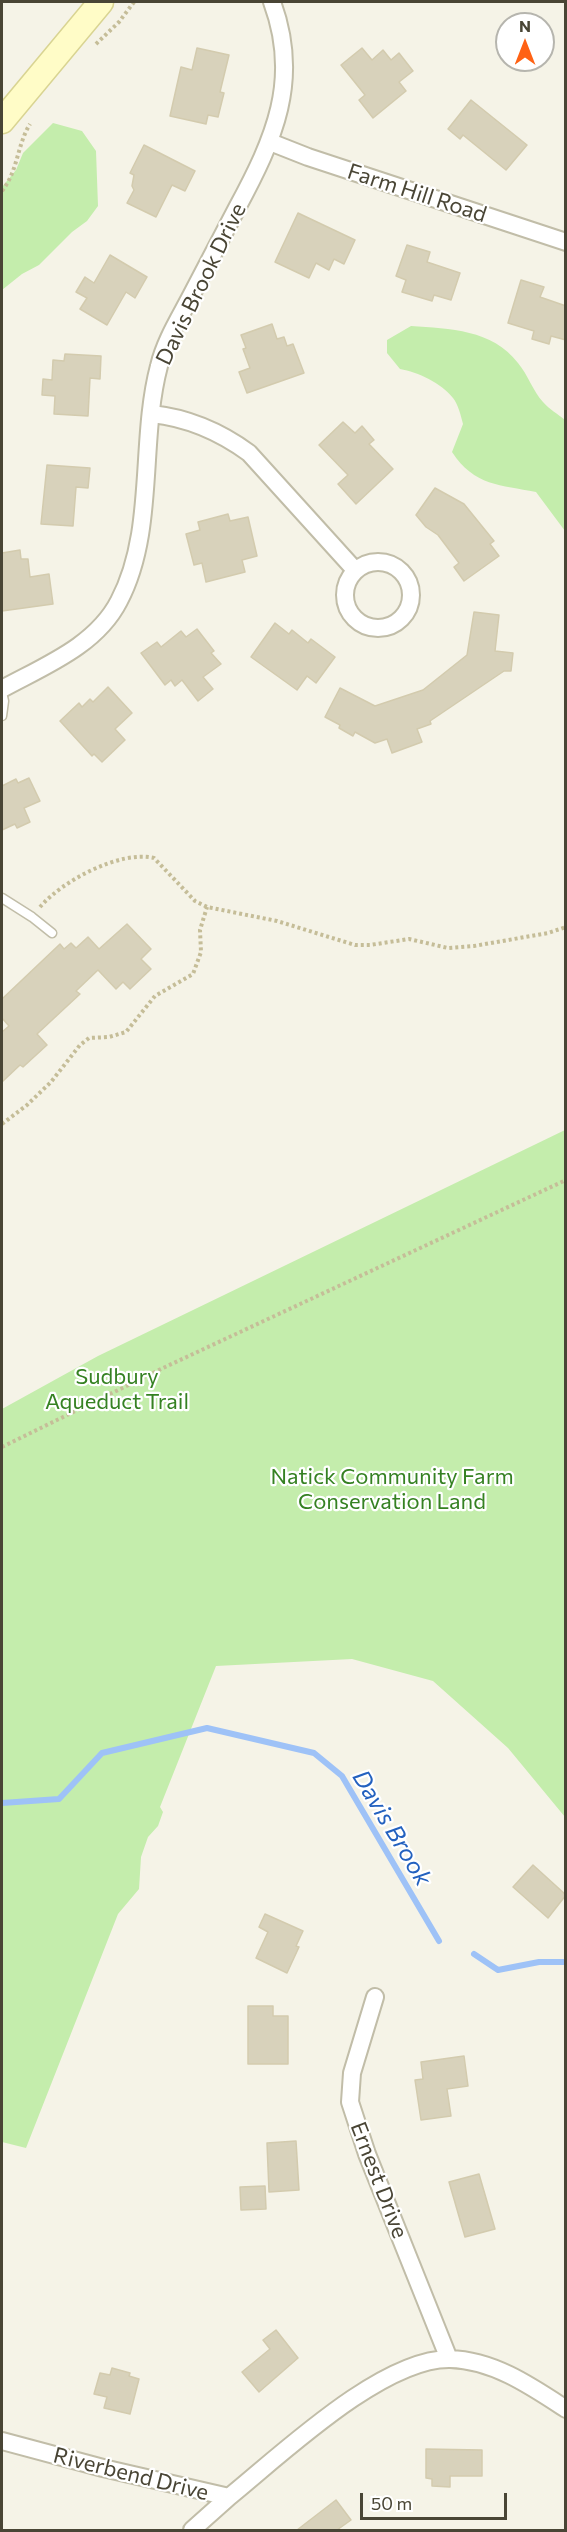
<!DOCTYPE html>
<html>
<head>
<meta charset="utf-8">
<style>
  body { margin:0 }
  #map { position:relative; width:567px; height:2532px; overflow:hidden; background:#f5f3e7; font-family:Commissioner,sans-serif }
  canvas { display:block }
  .frame { position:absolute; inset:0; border:3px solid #494535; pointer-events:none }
  .north { position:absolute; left:495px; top:12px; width:60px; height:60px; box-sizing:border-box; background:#fff; border:2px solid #b6b5ae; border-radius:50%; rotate:0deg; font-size:16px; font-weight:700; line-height:24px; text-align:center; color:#494535 }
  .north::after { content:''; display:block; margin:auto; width:21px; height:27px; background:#ff6214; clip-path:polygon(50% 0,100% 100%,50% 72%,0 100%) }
  .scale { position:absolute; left:360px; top:2493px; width:147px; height:27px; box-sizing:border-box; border:3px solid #494535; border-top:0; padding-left:8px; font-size:18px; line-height:21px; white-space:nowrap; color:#494535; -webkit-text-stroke:4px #fff; paint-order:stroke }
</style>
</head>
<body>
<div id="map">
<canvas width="567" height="2532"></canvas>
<div class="frame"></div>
<div class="north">N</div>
<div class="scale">50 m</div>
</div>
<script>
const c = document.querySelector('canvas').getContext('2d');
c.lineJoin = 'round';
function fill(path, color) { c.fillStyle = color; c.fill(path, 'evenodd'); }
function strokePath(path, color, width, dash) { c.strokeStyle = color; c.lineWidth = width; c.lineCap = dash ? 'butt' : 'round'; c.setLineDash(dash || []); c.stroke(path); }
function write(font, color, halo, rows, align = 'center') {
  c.font = font + ' Commissioner,sans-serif'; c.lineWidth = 4.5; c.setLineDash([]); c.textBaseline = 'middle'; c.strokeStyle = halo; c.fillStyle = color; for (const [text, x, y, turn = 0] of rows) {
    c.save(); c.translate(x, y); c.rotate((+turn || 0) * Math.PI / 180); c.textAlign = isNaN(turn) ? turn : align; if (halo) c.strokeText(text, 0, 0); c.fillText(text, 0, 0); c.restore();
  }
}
fill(new Path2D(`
  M 53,123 L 82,131 L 96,151 L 98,206 L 87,221 L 72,232 L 39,265 L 22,274 L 2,290 L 2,187 L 16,170 L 23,153 Z
  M 411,326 C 450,329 492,329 518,363 C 528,375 533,391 543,402 C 549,409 558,414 565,420 L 565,531 L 536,492 C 501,485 474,486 452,452 L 463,424 C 461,416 458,404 453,398 C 441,383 418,372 400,369 L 387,353 L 387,340 Z
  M 565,1130 L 565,1817 L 508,1748 L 433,1681 L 352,1659 L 216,1666 L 160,1807 L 163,1812 L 158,1826 L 148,1837 L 141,1857 L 139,1889 L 118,1914 L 26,2148 L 2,2142 L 2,1409 L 98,1356 Z`), '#c4edac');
strokePath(new Path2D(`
  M 2,1803 L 59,1799 L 102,1753 L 207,1728 L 314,1753 L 342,1776 L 439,1941
  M 474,1954 L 498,1970 L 539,1962 L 566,1962`), '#9ec2f7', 6);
const building = new Path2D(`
  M 197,48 L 229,55 L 220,92 L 224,93 L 218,117 L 208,115 L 206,124 L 170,116 L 181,67 L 192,70 Z
  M 362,48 L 372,60 L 383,50 L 391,60 L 399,53 L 413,71 L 399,82 L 406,91 L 373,118 L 359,100 L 365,95 L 341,65 Z
  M 471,100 L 527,145 L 506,170 L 463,135 L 460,139 L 448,129 Z
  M 144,145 L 195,171 L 185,191 L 172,185 L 156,217 L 127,203 L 134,190 L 132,186 L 134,175 L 130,173 Z
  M 298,213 L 355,240 L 344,264 L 334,259 L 329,270 L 316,263 L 309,278 L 275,262 Z
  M 407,245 L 430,252 L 427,262 L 460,273 L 451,300 L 434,295 L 432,301 L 402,292 L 406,280 L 396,276 Z
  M 110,255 L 147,277 L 135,298 L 126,292 L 107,325 L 80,309 L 87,298 L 76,292 L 85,277 L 94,283 Z
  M 521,280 L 544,287 L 540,297 L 566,306 L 566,340 L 551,336 L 549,344 L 532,339 L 534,331 L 508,323 Z
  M 272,324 L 277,339 L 284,337 L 287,346 L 293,344 L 304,373 L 247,393 L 239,372 L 250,368 L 243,349 L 246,348 L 241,335 Z
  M 65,354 L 101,356 L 100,379 L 90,378 L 88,416 L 54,414 L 55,396 L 42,395 L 43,379 L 52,380 L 53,360 L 64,361 Z
  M 343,422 L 355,433 L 362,426 L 374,440 L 369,444 L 393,469 L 356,504 L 338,484 L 348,475 L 319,445 Z
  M 47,465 L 90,468 L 88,488 L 76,487 L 73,526 L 41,524 Z
  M 435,488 L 464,504 L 494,541 L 490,544 L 499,556 L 464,581 L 454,567 L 459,563 L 438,535 L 426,527 L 416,515 Z
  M 228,514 L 230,521 L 248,517 L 257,556 L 242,560 L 245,572 L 206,582 L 202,563 L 194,565 L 186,534 L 200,530 L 198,522 Z
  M 20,550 L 21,559 L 28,559 L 30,577 L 49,574 L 53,604 L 2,611 L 2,553 Z
  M 474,612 L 499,615 L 495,651 L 513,653 L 511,671 L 504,671 L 430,721 L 431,724 L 417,729 L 422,742 L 392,753 L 387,739 L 375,743 L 355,732 L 353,736 L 339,728 L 340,725 L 325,717 L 340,688 L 375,706 L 423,690 L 467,655 Z
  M 275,623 L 289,634 L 292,630 L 308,643 L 311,639 L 335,657 L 316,683 L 307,676 L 297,690 L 251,657 Z
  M 197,629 L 214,651 L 211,653 L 221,664 L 203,677 L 213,689 L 198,701 L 182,680 L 175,686 L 171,680 L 165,685 L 141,653 L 157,642 L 161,647 L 181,631 L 186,637 Z
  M 108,687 L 132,713 L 115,729 L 125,740 L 102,762 L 94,754 L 92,756 L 60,721 L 79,703 L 82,707 L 90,699 L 93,702 Z
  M 29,778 L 40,801 L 24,808 L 30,822 L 17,828 L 15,824 L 2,830 L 2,786 L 16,779 L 18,783 Z
  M 127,924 L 151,949 L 141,959 L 151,969 L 130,989 L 123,982 L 116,989 L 98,970 L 76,991 L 80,994 L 37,1034 L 47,1045 L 23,1067 L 20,1065 L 2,1082 L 2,1032 L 9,1026 L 2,1018 L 2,999 L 60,944 L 64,949 L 71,943 L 76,948 L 88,937 L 99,949 Z
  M 533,1865 L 566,1895 L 548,1918 L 513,1887 Z
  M 265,1914 L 303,1931 L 296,1946 L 299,1947 L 287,1973 L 256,1958 L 268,1932 L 259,1927 Z
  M 248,2006 L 273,2006 L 273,2016 L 288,2016 L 288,2064 L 248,2064 Z
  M 464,2056 L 468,2086 L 447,2089 L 451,2116 L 421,2120 L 415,2080 L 423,2079 L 421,2062 Z
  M 296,2141 L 299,2190 L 269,2192 L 267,2143 Z
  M 479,2174 L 495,2229 L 465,2237 L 449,2182 Z
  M 265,2186 L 266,2209 L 241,2210 L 240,2187 Z
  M 276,2330 L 298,2358 L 259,2392 L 242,2372 L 270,2349 L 263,2340 Z
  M 112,2368 L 130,2373 L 129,2376 L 139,2379 L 130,2414 L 104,2408 L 107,2397 L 94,2394 L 100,2373 L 110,2375 Z
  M 426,2449 L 482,2450 L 482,2476 L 450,2476 L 450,2487 L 432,2486 L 432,2479 L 426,2478 Z
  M 336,2500 L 351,2520 L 337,2530 L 297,2530 Z`);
fill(building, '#d8d2bb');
strokePath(building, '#d3cbae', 1.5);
const lane = new Path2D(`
  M 2,692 L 4,701 L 2,716
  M 2,898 L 32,917 L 52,933`);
const street = new Path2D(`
  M 270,142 L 308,157 L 566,242
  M 152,414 C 189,418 219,431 249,453 L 355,570
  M345 595a33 33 0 1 1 66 0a33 33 0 1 1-66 0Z
  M 2,689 C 44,666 96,646 119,601 C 156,531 139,441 159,366 C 165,341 179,319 191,296 C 206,267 222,237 237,208 C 274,139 301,80 272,2
  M 375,1997 L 352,2073 L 350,2102 L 367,2154 L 449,2359
  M 2,2441 L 103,2468 L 229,2497 C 281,2455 382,2358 450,2359 C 493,2360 531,2386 566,2409
  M 192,2530 L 229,2497`);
const secondary = new Path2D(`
  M 2,121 L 101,2`);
strokePath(lane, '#c1bda8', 11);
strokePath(street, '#c1bda8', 20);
strokePath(secondary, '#d9d492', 27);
strokePath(new Path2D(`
  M 96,44 L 119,22 L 134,2
  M 2,191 C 18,171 17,145 30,124
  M 40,907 C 62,881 120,850 154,858 L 195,901 L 207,907 L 277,921 L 355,945 L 370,945 L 409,939 L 448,948 L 474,946 L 548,933 L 566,927
  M 2,1124 L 27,1105 L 51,1082 L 80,1045 L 89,1038 L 109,1037 L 126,1032 L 155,996 L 193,974 L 201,952 L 200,930 L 207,907
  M 2,1447 L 163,1368 L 566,1180`), '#c5bd98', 4, [3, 3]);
strokePath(lane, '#fff', 8);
strokePath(street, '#fff', 16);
strokePath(secondary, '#fffcc7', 24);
write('22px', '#494535', '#fff', [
  ["Farm Hill Road",417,193,18],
  ["Davis Brook Drive",201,284,-64],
  ["Ernest Drive",379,2180,69],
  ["Riverbend Drive",131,2474,14]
]);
write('22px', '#358122', '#fff', [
  ["Sudbury",117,1377],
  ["Aqueduct Trail",117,1402],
  ["Natick Community Farm",392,1477],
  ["Conservation Land",392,1502]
]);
write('italic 24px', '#2361bf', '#fff', [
  ["Davis Brook",392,1828,59]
]);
</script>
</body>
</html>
